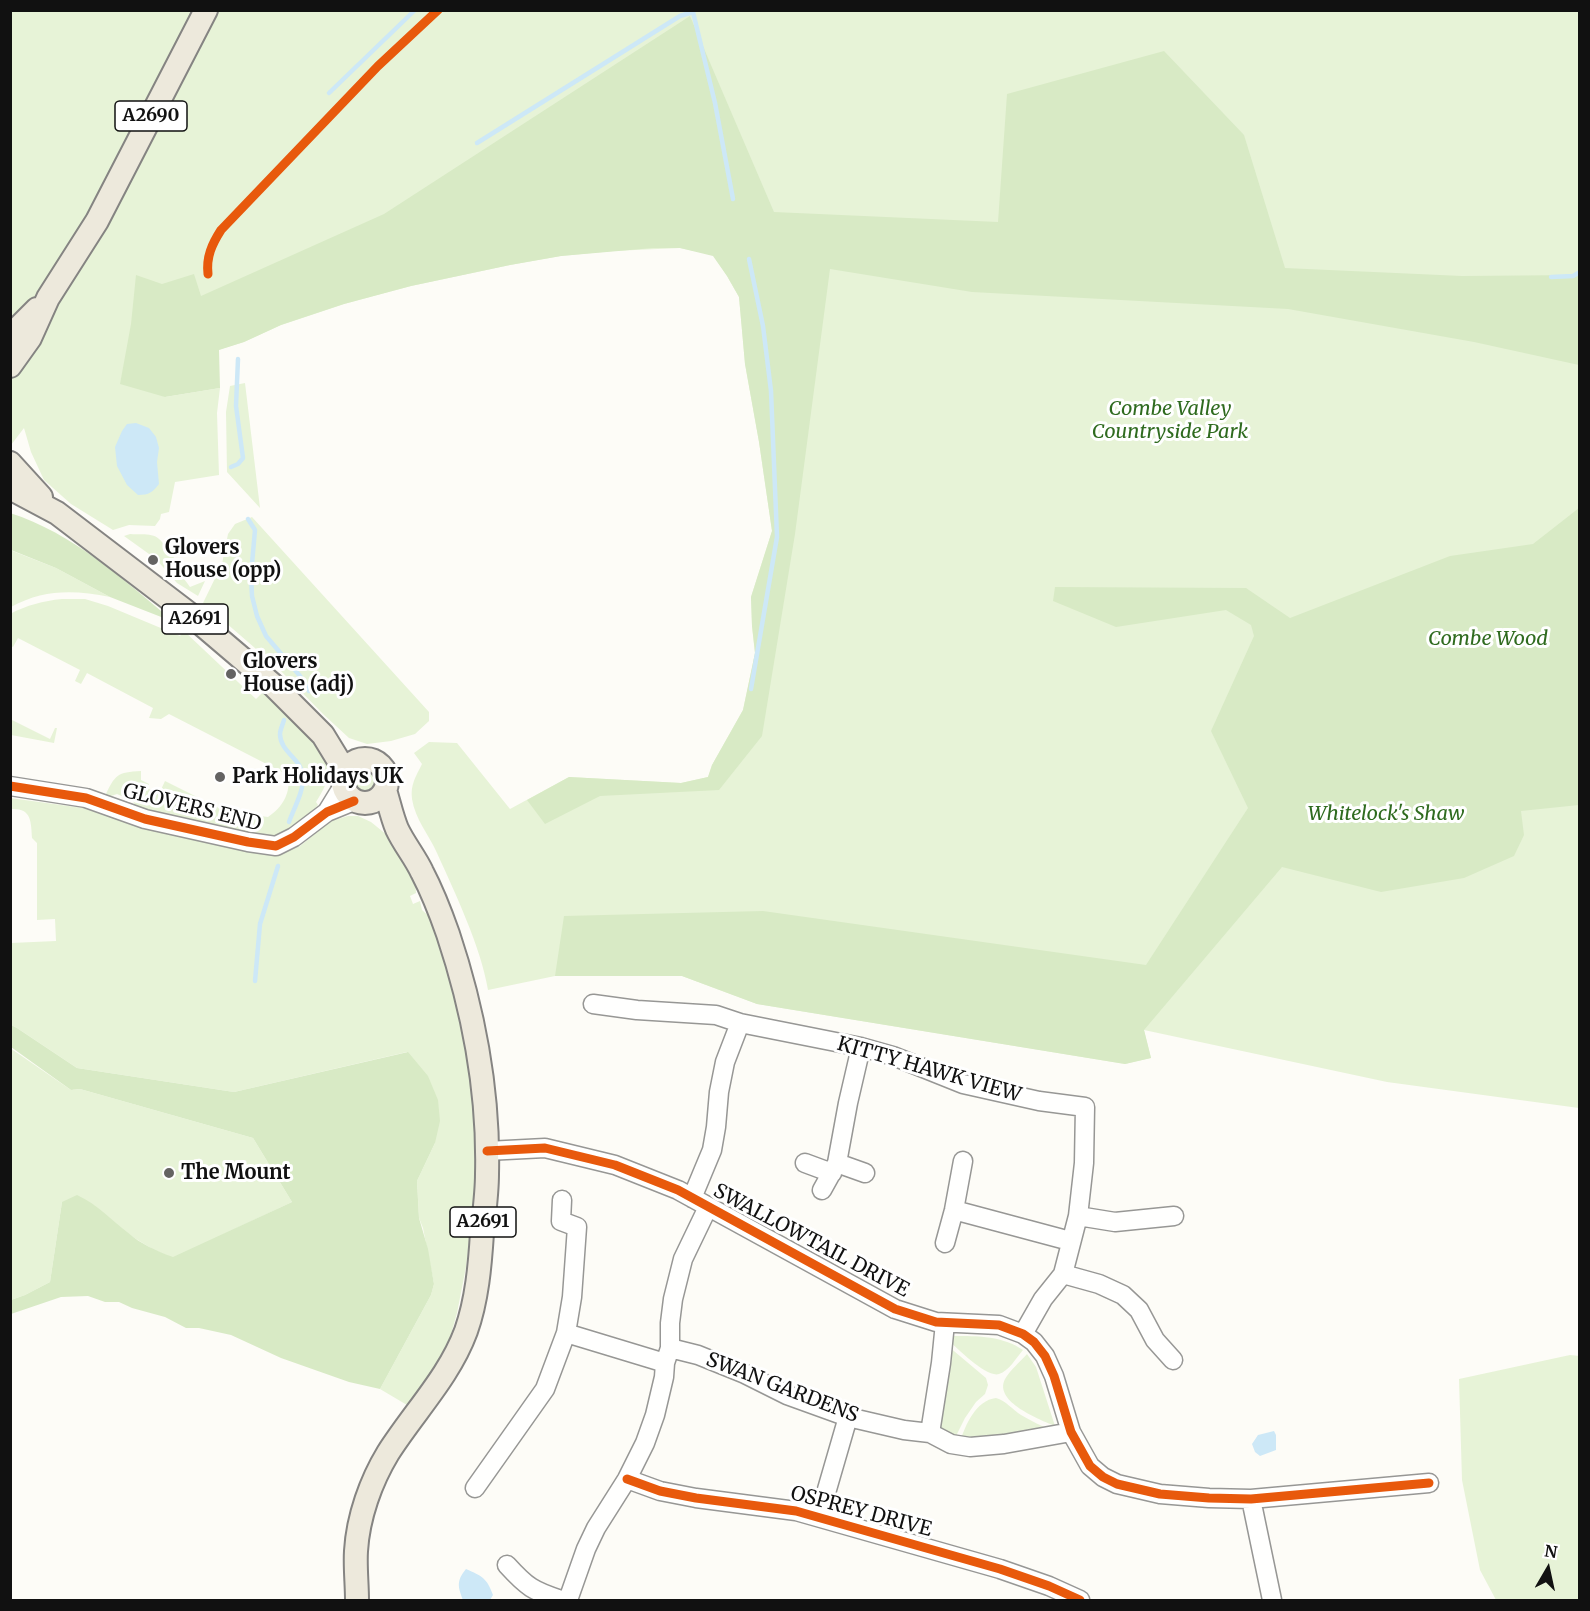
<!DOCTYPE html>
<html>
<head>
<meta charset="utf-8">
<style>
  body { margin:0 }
  #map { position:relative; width:1590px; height:1611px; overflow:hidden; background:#fdfcf7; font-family:Merriweather,serif }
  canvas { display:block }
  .frame { position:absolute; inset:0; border:12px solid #111; pointer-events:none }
  .north { position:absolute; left:1518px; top:1539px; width:60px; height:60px; -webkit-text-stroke:4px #fff; paint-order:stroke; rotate:9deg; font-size:16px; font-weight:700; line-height:24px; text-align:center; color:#111 }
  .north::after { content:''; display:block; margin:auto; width:21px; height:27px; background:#111; clip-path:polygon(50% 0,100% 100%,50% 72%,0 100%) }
</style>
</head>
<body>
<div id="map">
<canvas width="1590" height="1611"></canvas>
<div class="frame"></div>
<div class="north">N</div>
</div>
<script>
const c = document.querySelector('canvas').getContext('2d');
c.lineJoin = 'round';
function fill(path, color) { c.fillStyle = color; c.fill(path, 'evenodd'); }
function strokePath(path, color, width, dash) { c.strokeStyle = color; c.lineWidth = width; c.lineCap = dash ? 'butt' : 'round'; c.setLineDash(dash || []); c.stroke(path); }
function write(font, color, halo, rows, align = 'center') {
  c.font = font + ' Merriweather,serif'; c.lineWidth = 6; c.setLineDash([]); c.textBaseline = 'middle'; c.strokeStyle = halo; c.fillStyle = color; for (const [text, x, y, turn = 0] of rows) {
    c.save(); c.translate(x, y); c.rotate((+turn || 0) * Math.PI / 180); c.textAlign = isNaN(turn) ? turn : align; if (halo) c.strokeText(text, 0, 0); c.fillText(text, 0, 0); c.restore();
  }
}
fill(new Path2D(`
  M 11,11 L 1579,11 L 1579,1108 L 1387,1082 L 1144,1030 L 1151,1058 L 1125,1064 L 757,1004 L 682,976 L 555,976 L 488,990 C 481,947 455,893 437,853 C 429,835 415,819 412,799 C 410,785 416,776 422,764 L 414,753 L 429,742 L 457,743 L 510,809 L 569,777 L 681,783 L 708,777 L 712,765 L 743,710 L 755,653 L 752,626 L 751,597 L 772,531 L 759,442 L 745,364 L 739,297 L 727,276 L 713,255 L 680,248 L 613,251 L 561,256 L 510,265 L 411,286 L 344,304 L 281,325 L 244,342 L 218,350 L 165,397 L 220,388 L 217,413 L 219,475 L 175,482 L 169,512 L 161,514 L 160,519 L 155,526 L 129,525 L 113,530 L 71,504 L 44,480 L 31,452 L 24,428 L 11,445 Z
  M 245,383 L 260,508 L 227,472 L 226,412 L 230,386 Z
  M 252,517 L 429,712 L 429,721 L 415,734 L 391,741 L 367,744 L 349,738 L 323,714 L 278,668 L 203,603 L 222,564 L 228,534 L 235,524 Z
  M 130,534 C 147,535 158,531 166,549 L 174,549 C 171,565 182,575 190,587 L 205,581 L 198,596 L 177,583 L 156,559 L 124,536 Z
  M 10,550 L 56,568 L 110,597 C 74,590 44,589 11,607 Z
  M 62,599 L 85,599 L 108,606 L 180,636 L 184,631 L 256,699 L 263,692 C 280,708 326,744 328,767 C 330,780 322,792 316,802 L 318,805 C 307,817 294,831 278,836 C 263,842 159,814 137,809 L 133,801 L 117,794 L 108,797 L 105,796 C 115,775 117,772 141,771 L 141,780 L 149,784 L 147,788 L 159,794 L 165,781 L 249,823 L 253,813 L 261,816 L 268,817 C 283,807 291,793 288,775 L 169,714 L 161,719 L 149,718 L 153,708 L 87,673 L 81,684 L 75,681 L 80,670 L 18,638 L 13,647 L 11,646 L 10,614 C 27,605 43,601 62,599 Z
  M 10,719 L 50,739 L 55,728 L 57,728 L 54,743 L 11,735 Z
  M349 781a15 15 0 1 1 30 0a15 15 0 1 1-30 0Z
  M 10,798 L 83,808 L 144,828 L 246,851 L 274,854 L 300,846 L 331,821 L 348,816 L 358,816 L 371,822 L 387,835 L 399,850 L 415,877 L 416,893 L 410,896 L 413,904 L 420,901 L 422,910 L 431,918 L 446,958 L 468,1049 L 476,1113 L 477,1174 L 466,1267 L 457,1313 L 448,1345 L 428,1379 L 407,1405 L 380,1389 L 431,1295 L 434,1284 L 423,1228 L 419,1218 L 417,1181 L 435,1143 L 407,1052 L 234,1092 L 77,1068 L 17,1028 L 11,1025 L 11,943 L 56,941 L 55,919 L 37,920 L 37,843 L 32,838 C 31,820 31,808 11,809 Z
  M 10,1048 L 71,1090 L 80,1089 L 253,1138 L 292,1202 L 173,1258 L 154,1250 L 128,1234 L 62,1202 L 50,1282 L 25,1295 L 11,1300 Z
  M 950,1336 C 975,1336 1001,1335 1023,1350 C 1016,1358 1009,1371 999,1374 C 987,1378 958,1349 949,1341 Z
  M 948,1346 L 986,1378 L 988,1385 L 985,1394 L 976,1402 L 965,1418 L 954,1440 L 937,1429 Z
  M 1027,1354 L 1036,1367 L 1055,1426 C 1041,1420 993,1402 1005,1379 C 1010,1370 1020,1362 1027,1354 Z
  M 1570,1355 L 1580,1356 L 1579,1600 L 1496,1600 L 1480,1570 L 1462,1480 L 1459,1379 Z
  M 996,1398 C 1006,1401 1012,1409 1021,1415 C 1031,1421 1042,1426 1053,1431 L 960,1442 C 965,1426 976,1400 996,1398 Z`), '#e7f3d7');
fill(new Path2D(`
  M 690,16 L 774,212 L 998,222 L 1007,94 L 1164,51 L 1244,135 L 1285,268 L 1462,276 L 1579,275 L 1579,365 L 1474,342 L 1288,309 L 972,292 L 830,269 L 795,534 L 762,736 L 719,790 L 600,796 L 545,824 L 527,800 L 569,777 L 681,783 L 708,777 L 712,765 L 743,710 L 755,653 L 752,626 L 751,597 L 772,531 L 759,442 L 745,364 L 739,297 L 727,276 L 713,256 L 680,248 L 653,248 L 561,256 L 510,265 L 411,286 L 344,304 L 281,325 L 244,342 L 219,350 L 220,388 L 165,397 L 120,384 L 131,324 L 136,275 L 162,284 L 194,274 L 201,296 L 384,214 Z
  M 1579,508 L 1579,805 L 1521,811 L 1524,835 L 1514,856 L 1464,878 L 1381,892 L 1282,867 L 1144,1030 L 1151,1058 L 1125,1064 L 757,1004 L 682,976 L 555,976 L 564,916 L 763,911 L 1146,965 L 1248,808 L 1211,731 L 1254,636 L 1251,625 L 1226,610 L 1116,627 L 1053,601 L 1055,587 L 1246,588 L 1290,618 L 1450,556 L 1533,544 Z
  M 10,513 C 73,533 124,580 174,622 L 110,597 L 56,568 L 11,550 Z
  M 11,1025 L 17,1028 L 77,1068 L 234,1092 L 408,1052 L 428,1076 L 438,1100 L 440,1121 L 435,1143 L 417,1181 L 419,1218 L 428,1249 L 434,1284 L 431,1295 L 380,1389 L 349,1382 L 281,1358 L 231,1335 L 199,1328 L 186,1328 L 165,1317 L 132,1308 L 119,1302 L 105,1302 L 88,1296 L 61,1297 L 11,1314 L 11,1300 L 25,1295 L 50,1282 L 62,1202 L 77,1195 C 97,1204 110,1219 127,1232 C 141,1244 156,1251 173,1257 L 292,1202 L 253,1138 L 80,1089 L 71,1090 L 11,1047 Z`), '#d8eac5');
fill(new Path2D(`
  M 136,423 L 149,428 L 156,437 L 159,448 L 157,462 L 159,484 C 153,492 149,495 138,495 L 127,485 L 117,466 L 115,447 L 122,431 L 127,424 Z
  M 1274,1431 L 1276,1435 L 1276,1450 L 1260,1456 L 1255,1452 L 1252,1444 L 1258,1435 Z
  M 466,1569 C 482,1576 487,1578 493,1595 L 490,1600 L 463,1600 C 458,1587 456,1581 466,1569 Z`), '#cde8f7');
strokePath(new Path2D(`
  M 329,93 L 415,10
  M 477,143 L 680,16 L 693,12 L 715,103 L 733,199
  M 749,259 L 763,326 L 771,391 L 777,537 L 751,689
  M 1551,277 L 1573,276 L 1580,272
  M 231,467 L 238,464 L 243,458 L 236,406 L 238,359
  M 248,519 L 255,530 L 251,575 L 252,596 L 257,616 L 266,636 L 300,676 L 309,691
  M 284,720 C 283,724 280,730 280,734 C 280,752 302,759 303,776 C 304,791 294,808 289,822
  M 255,981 L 260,924 L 278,866`), '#cde8f7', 4.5);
const minor = new Path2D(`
  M 10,786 L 86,798 L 145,819 L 248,842 L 276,846 L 294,837 L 327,812 L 354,801
  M 327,812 L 343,786
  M 593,1004 L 637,1010 L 716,1015 L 740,1023
  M 487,1151 L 545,1148 L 615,1165 L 678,1190 L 895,1309 L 936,1322 L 999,1325 L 1023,1334 L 1034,1342 L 1045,1356 L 1054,1376 L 1071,1432 L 1090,1466 L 1103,1477 L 1117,1484 L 1160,1494 L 1209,1498 L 1251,1499 L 1429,1483
  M 805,1163 L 832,1173
  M 837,1163 L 865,1173
  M 822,1190 L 837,1163 L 848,1103 L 861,1047
  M 692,1198 L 712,1150 L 716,1127 L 719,1092 L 725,1062 L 740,1023 L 861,1047 L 893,1056 L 963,1084 L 1039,1101 L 1085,1107 L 1084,1163 L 1078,1216 L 1063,1274 L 1043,1299 L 1023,1334
  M 954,1210 L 1070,1241
  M 1078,1216 L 1115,1222 L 1174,1216
  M 945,1243 L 954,1210 L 963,1161
  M 1063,1274 L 1099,1284 L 1123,1295 L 1139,1310 L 1155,1340 L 1173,1360
  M 566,1333 L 665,1363
  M 670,1348 L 698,1355 L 745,1374 L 787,1395 L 848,1417 L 904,1430 L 930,1433 L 951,1444 L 970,1447 L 1004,1444 L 1071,1432
  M 930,1433 L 941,1363 L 945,1323
  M 627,1479 L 660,1491 L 696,1498 L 796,1511 L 1000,1569 L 1049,1586 L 1080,1600
  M 475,1488 L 545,1389 L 566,1333 L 572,1297 L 577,1227 L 561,1221 L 562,1200
  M 1251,1499 L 1272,1600
  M 819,1517 L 848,1417
  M 507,1565 C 527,1587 533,1591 561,1600
  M 568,1600 L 586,1549 L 596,1528 L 627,1479 L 645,1443 L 655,1415 L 664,1377 L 665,1363 L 670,1348 L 670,1323 L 673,1299 L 683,1259 L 708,1207`);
const major = new Path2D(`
  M 10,336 L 37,309
  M 10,366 L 30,338 L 48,298 L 97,221 L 206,10
  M 10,463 L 41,497
  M 10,488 L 57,513 L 192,616 L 273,685 L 323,735 L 345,771
  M343 781a22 22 0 1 1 44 0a22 22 0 1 1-44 0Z
  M 357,1600 C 357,1584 355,1567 356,1551 C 358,1517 371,1481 388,1453 C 414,1412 449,1377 466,1331 C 477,1300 480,1265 482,1233 C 484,1214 487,1194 487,1174 C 489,1093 474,1012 448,934 C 441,914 432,891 422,872 C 415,857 404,844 397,829 C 392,817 389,803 385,790`);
strokePath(minor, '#979795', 21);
strokePath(major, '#858482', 26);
strokePath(minor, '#fffffe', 18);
strokePath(major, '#ede9dc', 22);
strokePath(new Path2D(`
  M 208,274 C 206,257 212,244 221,230 L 378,66 L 438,10
  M 10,786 L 86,798 L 145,819 L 248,842 L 276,846 L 294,837 L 327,812 L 354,801
  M 487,1151 L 545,1148 L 615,1165 L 678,1190 L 895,1309 L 936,1322 L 999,1325 L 1023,1334 L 1034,1342 L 1045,1356 L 1054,1376 L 1071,1432 L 1090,1466 L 1103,1477 L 1117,1484 L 1160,1494 L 1209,1498 L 1251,1499 L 1429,1483
  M 627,1479 L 660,1491 L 696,1498 L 796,1511 L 1000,1569 L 1049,1586 L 1080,1600`), '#e8590c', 9);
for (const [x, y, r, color] of [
  [153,560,6,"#646362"],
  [231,674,6,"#646362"],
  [220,777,6,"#646362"],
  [169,1173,6,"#646362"]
]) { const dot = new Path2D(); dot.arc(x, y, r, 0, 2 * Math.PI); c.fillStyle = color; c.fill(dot); strokePath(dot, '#fff', 2); }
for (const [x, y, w] of [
  [151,116,72],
  [195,619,66],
  [483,1222,66]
]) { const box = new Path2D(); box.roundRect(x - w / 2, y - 15, w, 30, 4.5); c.fillStyle = '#fff'; c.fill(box); strokePath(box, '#111', 1.5); }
write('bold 18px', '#111', null, [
  ["A2690",151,116],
  ["A2691",195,619],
  ["A2691",483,1222]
]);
write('italic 20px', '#2f6b1f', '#fff', [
  ["Combe Valley",1170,409],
  ["Countryside Park",1170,432],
  ["Combe Wood",1488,639],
  ["Whitelock's Shaw",1386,814]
]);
write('bold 20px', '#111', '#fff', [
  ["Glovers",165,548],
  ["House (opp)",165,571],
  ["Glovers",243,662],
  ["House (adj)",243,685],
  ["Park Holidays UK",232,777],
  ["The Mount",181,1173]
], 'left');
write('20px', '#111', '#fff', [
  ["GLOVERS END",192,808,14],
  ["KITTY HAWK VIEW",929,1070,16],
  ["SWALLOWTAIL DRIVE",811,1241,28],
  ["SWAN GARDENS",782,1388,21],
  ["OSPREY DRIVE",861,1512,15]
]);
</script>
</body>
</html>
